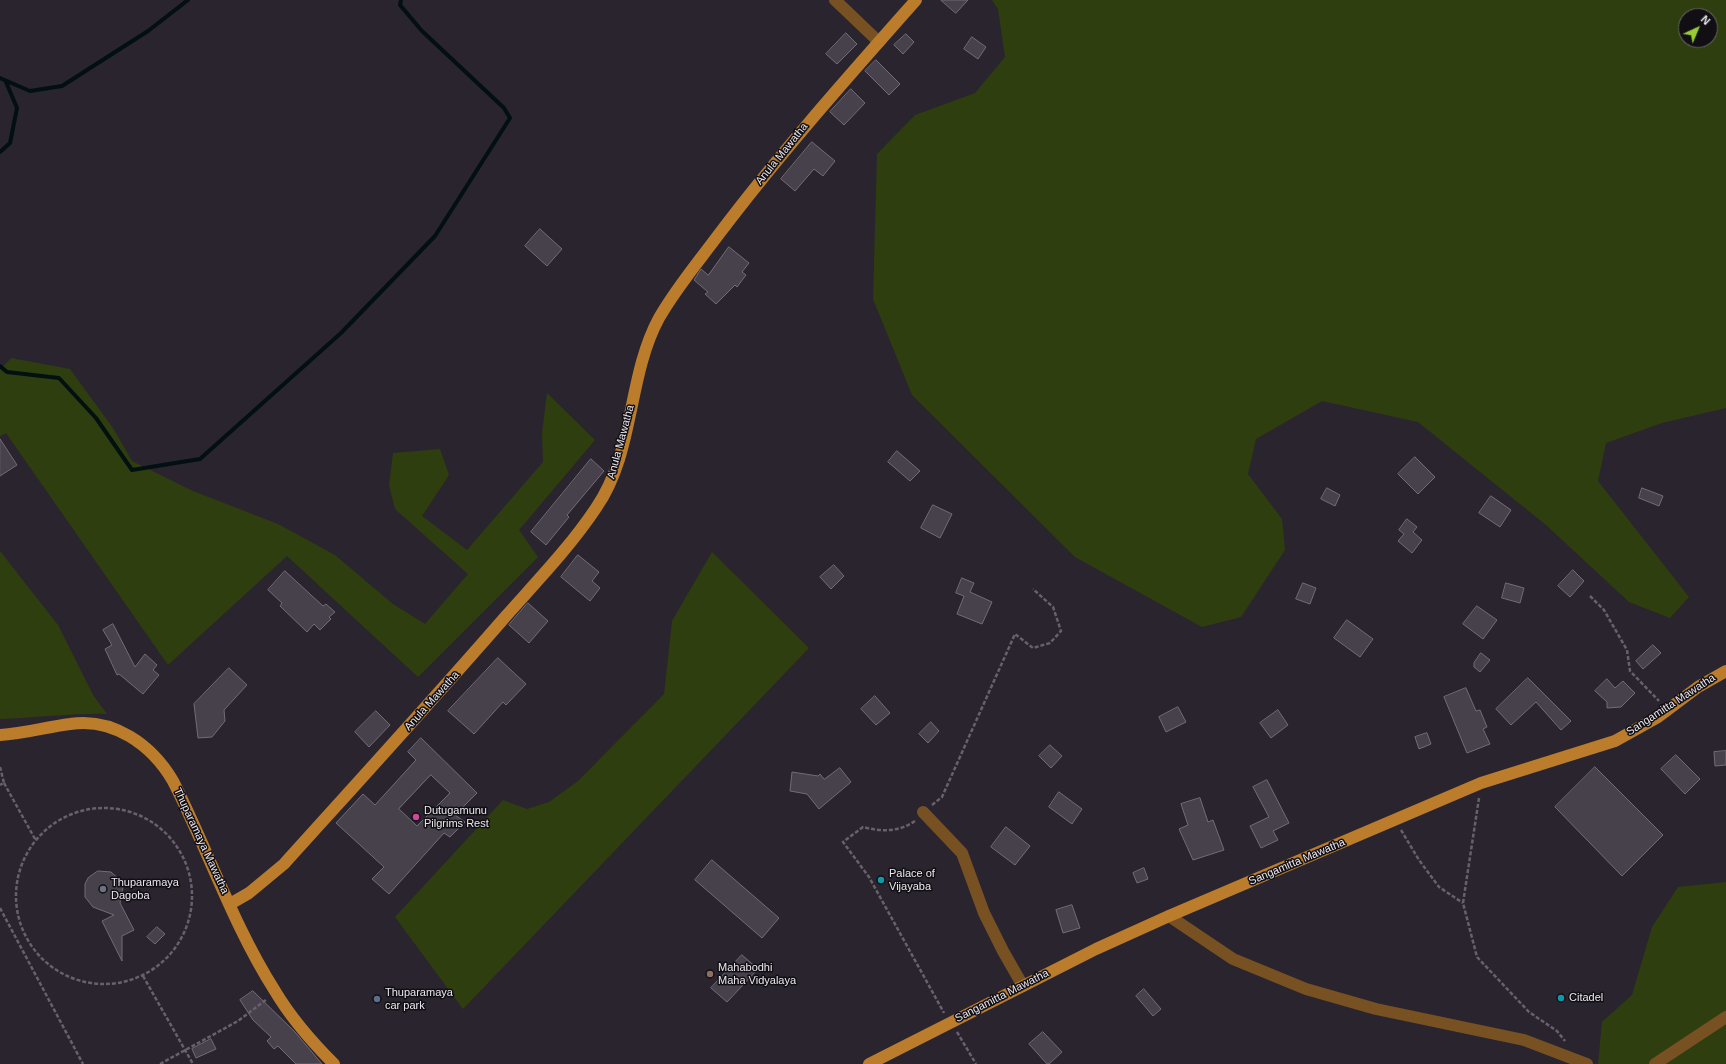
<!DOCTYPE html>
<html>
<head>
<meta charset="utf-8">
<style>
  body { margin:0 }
  #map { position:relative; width:1726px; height:1064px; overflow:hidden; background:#2a242f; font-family:Arial,sans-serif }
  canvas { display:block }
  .north { position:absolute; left:1678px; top:8px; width:40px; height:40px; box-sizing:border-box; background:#110f13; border:1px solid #68656b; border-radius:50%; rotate:44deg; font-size:11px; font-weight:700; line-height:16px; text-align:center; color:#ebe7ee }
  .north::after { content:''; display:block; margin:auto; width:14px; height:18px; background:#9bcb32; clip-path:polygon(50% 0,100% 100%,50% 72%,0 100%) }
</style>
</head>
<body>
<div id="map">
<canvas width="1726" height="1064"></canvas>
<div class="north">N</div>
</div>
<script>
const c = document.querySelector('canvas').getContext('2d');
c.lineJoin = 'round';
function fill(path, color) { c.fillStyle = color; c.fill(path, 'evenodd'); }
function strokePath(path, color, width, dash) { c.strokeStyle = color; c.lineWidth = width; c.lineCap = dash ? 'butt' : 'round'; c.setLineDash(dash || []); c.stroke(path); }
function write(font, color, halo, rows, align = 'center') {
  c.font = font + ' Arial,sans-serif'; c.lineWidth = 3; c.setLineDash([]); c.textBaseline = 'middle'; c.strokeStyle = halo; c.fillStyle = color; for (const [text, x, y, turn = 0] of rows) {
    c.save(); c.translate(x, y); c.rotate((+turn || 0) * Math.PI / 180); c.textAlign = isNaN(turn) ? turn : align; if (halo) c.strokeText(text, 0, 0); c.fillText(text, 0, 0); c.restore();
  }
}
fill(new Path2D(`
  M 992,0 L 1726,0 L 1726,408 L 1662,423 L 1606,443 L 1598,481 L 1689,597 L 1670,618 L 1629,602 L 1546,525 L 1418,422 L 1322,401 L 1256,439 L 1248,474 L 1282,519 L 1285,550 L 1241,617 L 1202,627 L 1075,557 L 912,395 L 873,299 L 877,154 L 915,115 L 975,93 L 1005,57 L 998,9 ZM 1686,16 L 1710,16 L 1710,40 L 1686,40 Z
  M 11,358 L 70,369 L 113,428 L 132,461 L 193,491 L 278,524 L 335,555 L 393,604 L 425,624 L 468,574 L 395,509 L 389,485 L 393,453 L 440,449 L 449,475 L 422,516 L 467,550 L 543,462 L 542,433 L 547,393 L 595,440 L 519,530 L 538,557 L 418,677 L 287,556 L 168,665 L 6,433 L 0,436 L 0,370 Z
  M 0,551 L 58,625 L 93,695 L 107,714 C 71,713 36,718 0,719 Z
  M 712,552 L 809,648 L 463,1009 L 395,917 L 503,800 L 527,809 L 549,802 L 578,781 L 664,694 L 672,621 Z
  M 1726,882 L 1726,1064 L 1598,1064 L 1602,1022 L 1632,995 L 1652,927 L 1678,887 Z`), '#2f3e0e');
strokePath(new Path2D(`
  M 0,78 L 30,91 L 62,86 L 148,31 L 188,0
  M 0,152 L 10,143 L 17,108 L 6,82
  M 0,366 L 7,372 L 59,378 L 96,418 L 132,470 L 200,459 L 341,333 L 435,236 L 510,118 L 504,108 L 422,31 L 400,5 L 401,0`), '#021012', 4);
const building = new Path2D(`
  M 941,0 L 968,0 L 956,13 Z
  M 846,33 L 857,44 L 837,64 L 826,54 Z
  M 906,34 L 914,42 L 903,54 L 894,45 Z
  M 972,37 L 986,47 L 978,59 L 964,49 Z
  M 876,60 L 900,84 L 889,95 L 865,71 Z
  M 851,89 L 865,103 L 844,125 L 830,112 Z
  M 812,142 L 835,161 L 823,176 L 814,169 L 795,191 L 781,179 Z
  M 540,229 L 562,249 L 547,266 L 525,246 Z
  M 729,247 L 749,263 L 742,272 L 746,275 L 737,287 L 735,285 L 716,304 L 705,294 L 708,292 L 694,280 L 701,269 L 708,275 Z
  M 0,439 L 17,465 L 0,476 Z
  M 897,451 L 920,471 L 910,481 L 888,462 Z
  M 1415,457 L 1435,477 L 1418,494 L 1398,474 Z
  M 591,459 L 604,471 L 567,515 L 569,517 L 546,545 L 531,532 Z
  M 1327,488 L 1340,495 L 1335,506 L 1321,499 Z
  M 1642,488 L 1663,496 L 1659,506 L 1639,498 Z
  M 1491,496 L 1511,510 L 1500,527 L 1479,513 Z
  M 933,505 L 952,514 L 940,538 L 921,528 Z
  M 1407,519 L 1417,527 L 1413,532 L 1422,540 L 1412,553 L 1398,541 L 1404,534 L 1399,530 Z
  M 578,555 L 599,572 L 592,581 L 600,588 L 590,601 L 561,577 Z
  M 834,565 L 844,576 L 831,589 L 820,577 Z
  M 1573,570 L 1584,581 L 1570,597 L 1558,586 Z
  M 285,571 L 323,606 L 326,604 L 335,612 L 329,617 L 331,619 L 320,630 L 314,624 L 307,632 L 280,606 L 282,603 L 268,590 Z
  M 962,578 L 974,583 L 970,592 L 992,602 L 982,624 L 957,614 L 964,596 L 956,593 Z
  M 1303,583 L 1316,588 L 1310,604 L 1296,599 Z
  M 1506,583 L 1524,588 L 1520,603 L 1502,598 Z
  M 528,603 L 548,621 L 529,643 L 509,625 Z
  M 1477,606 L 1497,620 L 1483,639 L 1463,624 Z
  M 1347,620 L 1373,639 L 1360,657 L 1334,638 Z
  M 113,624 L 135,667 L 145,654 L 157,665 L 153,670 L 159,675 L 143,694 L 119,674 L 117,675 L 105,649 L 112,645 L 103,630 Z
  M 1653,645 L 1661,653 L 1643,669 L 1636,661 Z
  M 1481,653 L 1490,660 L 1480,672 L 1474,667 L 1474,663 Z
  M 498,658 L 526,684 L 506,705 L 503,702 L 474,734 L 448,711 Z
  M 229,668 L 247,685 L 224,710 L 225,721 L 212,737 L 198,738 L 194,704 Z
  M 1528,678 L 1571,721 L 1561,730 L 1536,702 L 1511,725 L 1496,709 Z
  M 1607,679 L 1615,688 L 1623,681 L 1635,693 L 1621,707 L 1607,708 L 1607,702 L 1595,691 Z
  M 1466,688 L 1476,711 L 1480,710 L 1487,727 L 1483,729 L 1490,744 L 1467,753 L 1444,697 Z
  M 875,696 L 890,713 L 876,725 L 861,709 Z
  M 1178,707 L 1186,722 L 1166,732 L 1159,717 Z
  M 1278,710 L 1288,725 L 1271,738 L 1260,723 Z
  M 376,711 L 390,725 L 369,747 L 355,732 Z
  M 931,722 L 939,731 L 928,743 L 919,734 Z
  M 1427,733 L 1431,744 L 1419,749 L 1415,737 Z
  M 421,738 L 477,793 L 455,815 L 465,822 L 450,837 L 444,833 L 389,894 L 372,879 L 384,867 L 336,823 L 363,794 L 375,805 L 416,760 L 408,752 ZM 431,775 L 450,793 L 417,826 L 399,809 Z
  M 1050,745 L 1062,756 L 1051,768 L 1039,756 Z
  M 1726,751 L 1726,765 L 1715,766 L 1714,752 Z
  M 1676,755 L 1700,779 L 1685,794 L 1661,769 Z
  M 1595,767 L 1663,835 L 1622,876 L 1555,807 Z
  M 840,768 L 851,782 L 819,809 L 807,794 L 790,791 L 792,772 L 818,776 L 820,774 L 824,779 Z
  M 1267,780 L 1289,823 L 1273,831 L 1278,840 L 1261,848 L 1250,826 L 1269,817 L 1253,787 Z
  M 1059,792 L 1082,809 L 1072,824 L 1049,807 Z
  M 1200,798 L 1208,822 L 1213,820 L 1224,850 L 1193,860 L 1179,829 L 1188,825 L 1181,804 Z
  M 1006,827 L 1030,846 L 1015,865 L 991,847 Z
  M 712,860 L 779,918 L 762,938 L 695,880 Z
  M 1144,868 L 1148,879 L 1137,883 L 1133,873 Z
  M 98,871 L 111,872 L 121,881 L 123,887 L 120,903 L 134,930 L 122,936 L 122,961 L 102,921 L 114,915 L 93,907 L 85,897 L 85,884 L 88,878 Z
  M 1072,905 L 1080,928 L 1063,933 L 1056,910 Z
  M 157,927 L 165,934 L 155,944 L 147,937 Z
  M 742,955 L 758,969 L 727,1002 L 711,988 Z
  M 1144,989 L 1161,1009 L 1153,1016 L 1136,996 Z
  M 253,991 L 295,1032 L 322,1064 L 296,1064 L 278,1046 L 274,1049 L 267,1041 L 271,1037 L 253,1020 L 240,1000 Z
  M 1043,1032 L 1062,1052 L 1049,1064 L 1047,1064 L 1029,1044 Z
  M 211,1039 L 216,1049 L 196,1058 L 192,1049 Z`);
fill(building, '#47414c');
strokePath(building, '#736c78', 1);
strokePath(new Path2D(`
  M 1590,596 L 1604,610 L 1627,650 L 1630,671 L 1659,701
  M 0,767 L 4,783 L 0,785
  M 4,783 L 35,839
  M 1479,798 L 1463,903 L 1477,957 L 1529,1012 L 1557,1031 L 1565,1041
  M 932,805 L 942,797 L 1015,634 L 1033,648 L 1050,643 L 1061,631 L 1053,607 L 1033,589
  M16 896a88 88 0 1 1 176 0a88 88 0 1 1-176 0Z
  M 915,821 C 899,832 882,832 863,827 L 843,842 L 869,877 L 944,1013
  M 1401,830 L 1419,860 L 1439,887 L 1463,903
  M 0,908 L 83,1064
  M 143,976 L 193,1064
  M 957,1032 L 976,1064
  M 160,1064 L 238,1021 L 267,999`), '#66616a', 2.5, [4, 2]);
strokePath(new Path2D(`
  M 835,0 L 879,42
  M 923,812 L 962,853 L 984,913 L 1003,951 L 1023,986
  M 1169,916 L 1233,959 L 1306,989 L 1376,1009 L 1524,1040 L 1587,1064
  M 1655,1064 L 1726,1017`), '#775122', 12);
strokePath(new Path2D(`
  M 0,735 C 24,734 46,727 70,724 C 113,717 152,745 173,781 C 208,850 233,925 275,991 C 291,1018 312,1042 334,1064
  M 230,904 L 249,893 L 284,864 C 358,782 433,700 506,616 C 537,581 570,547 596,508 C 635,452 627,377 659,318 C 676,288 699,261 719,234 C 781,152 848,77 916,0
  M 869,1064 L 1096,949 L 1169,916 L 1481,783 L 1615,741 L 1658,717 L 1698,687 L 1726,671`), '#bb7d2b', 12);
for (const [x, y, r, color] of [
  [416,817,4,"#d1479c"],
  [881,880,4,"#0f9aa8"],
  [103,889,4,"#6b7280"],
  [710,974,4,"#8d6e63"],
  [1561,998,4,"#0f9aa8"],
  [377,999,4,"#5c6f8a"]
]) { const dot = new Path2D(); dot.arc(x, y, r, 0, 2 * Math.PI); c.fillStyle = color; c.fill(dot); strokePath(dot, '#110f13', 1.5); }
write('11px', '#ebe7ee', '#110f13', [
  ["Anula Mawatha",782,154,-51],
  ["Anula Mawatha",621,442,-75],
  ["Anula Mawatha",432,701,-48],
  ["Sangamitta Mawatha",1671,705,-33],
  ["Thuparamaya Mawatha",201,841,65],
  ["Sangamitta Mawatha",1297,862,-23],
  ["Sangamitta Mawatha",1002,996,-27]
]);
write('11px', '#ebe7ee', '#110f13', [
  ["Dutugamunu",424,811],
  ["Pilgrims Rest",424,824],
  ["Palace of",889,874],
  ["Vijayaba",889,887],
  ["Thuparamaya",111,883],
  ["Dagoba",111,896],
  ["Mahabodhi",718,968],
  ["Maha Vidyalaya",718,981],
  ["Thuparamaya",385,993],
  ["car park",385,1006],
  ["Citadel",1569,998]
], 'left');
</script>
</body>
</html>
